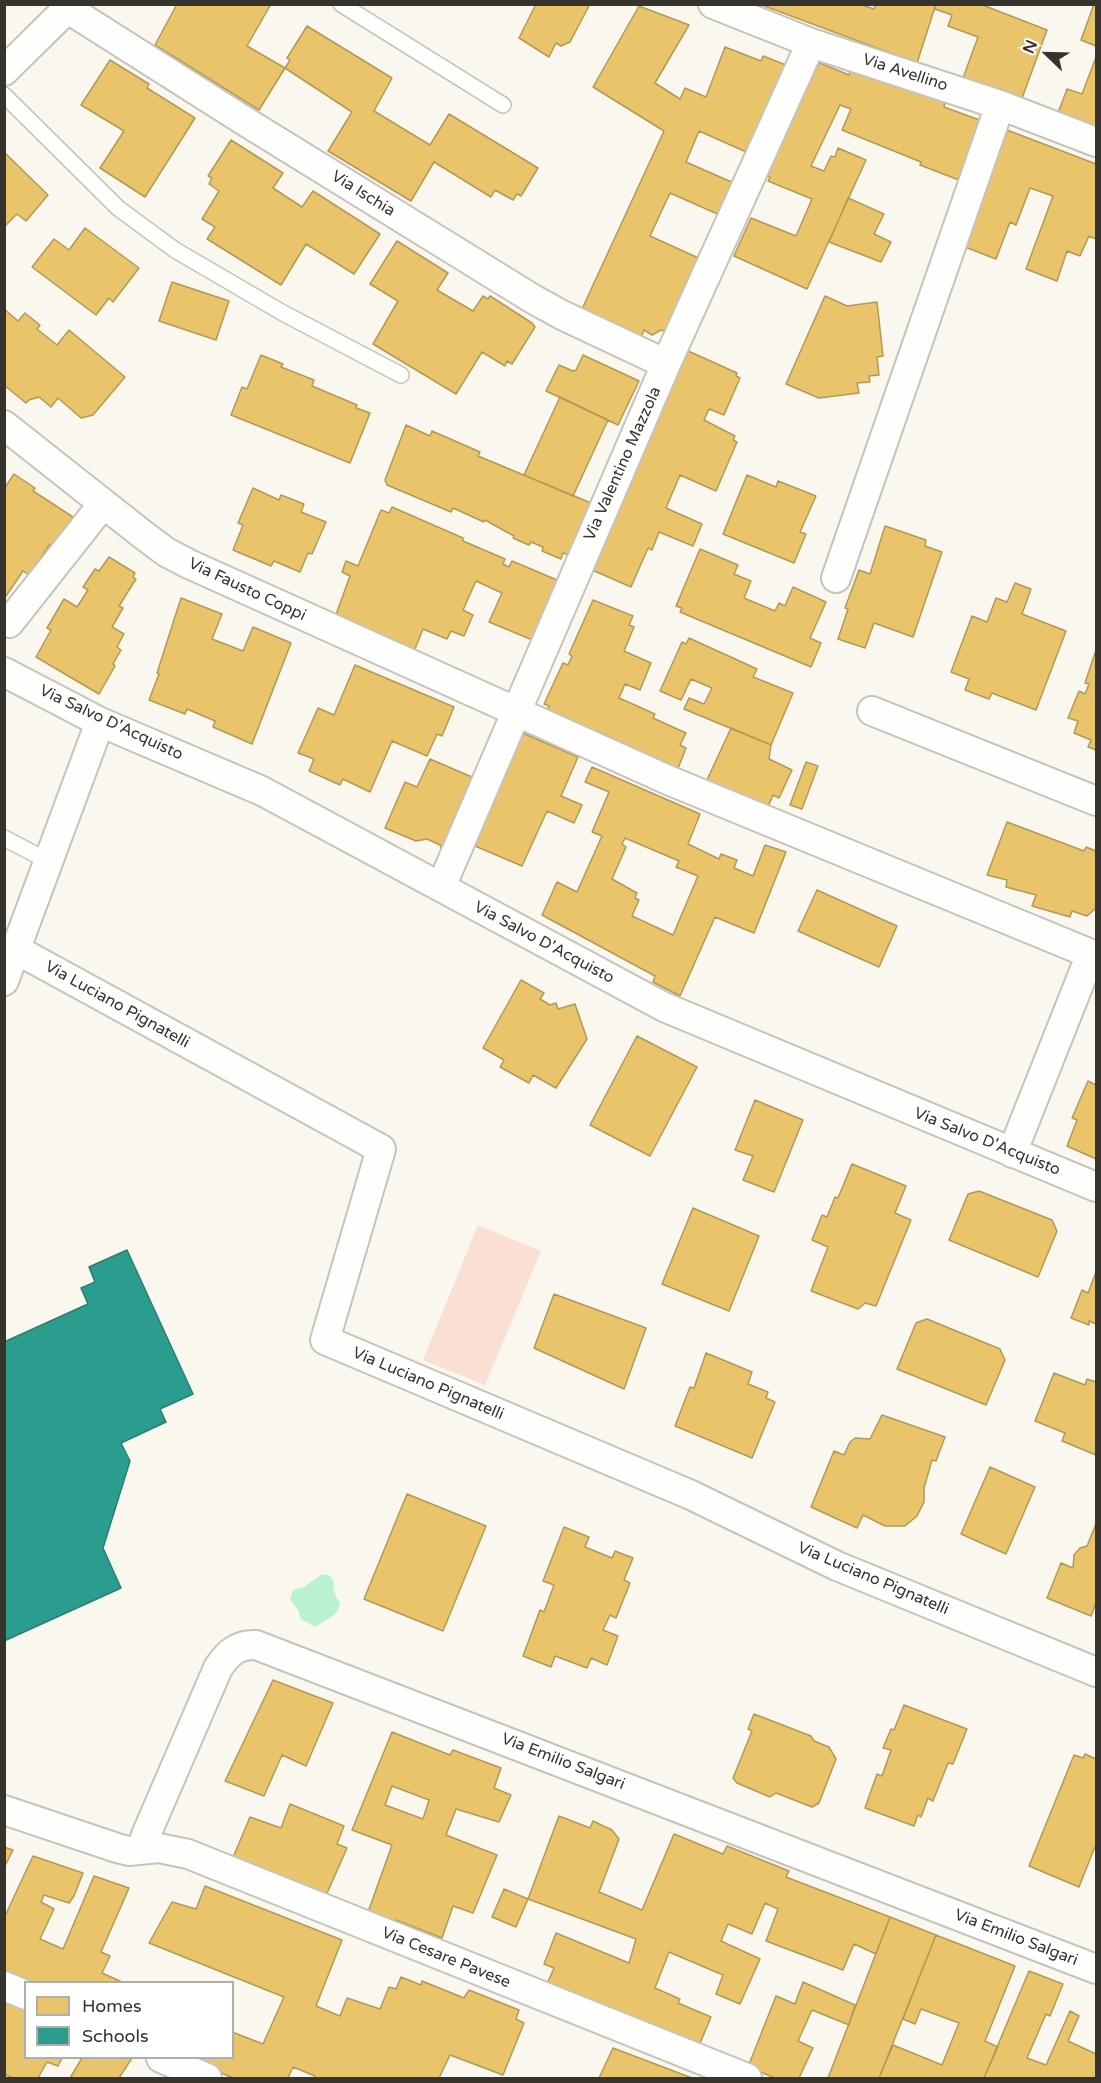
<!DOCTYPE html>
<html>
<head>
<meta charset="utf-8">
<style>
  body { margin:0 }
  #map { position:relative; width:1101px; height:2083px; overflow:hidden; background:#faf8ee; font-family:"Varela Round",sans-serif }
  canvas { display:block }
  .frame { position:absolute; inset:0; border:6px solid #35332b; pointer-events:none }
  .legend { position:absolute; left:24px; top:1981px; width:210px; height:78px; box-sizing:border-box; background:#fff; border:2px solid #aeadaa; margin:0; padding:8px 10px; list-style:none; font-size:18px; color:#35332b }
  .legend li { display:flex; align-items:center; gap:12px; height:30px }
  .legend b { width:30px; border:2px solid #aeadaa }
  .north { position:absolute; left:1017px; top:24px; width:60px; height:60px; -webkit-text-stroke:4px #fff; paint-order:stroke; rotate:293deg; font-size:16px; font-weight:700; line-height:24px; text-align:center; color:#35332b }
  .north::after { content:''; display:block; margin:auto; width:21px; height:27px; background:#35332b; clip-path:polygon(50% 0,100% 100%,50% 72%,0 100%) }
</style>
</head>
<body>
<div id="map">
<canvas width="1101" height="2083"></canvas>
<div class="frame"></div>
<ul class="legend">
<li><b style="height:16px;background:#e9c46a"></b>Homes</li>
<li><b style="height:16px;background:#2a9d8f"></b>Schools</li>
</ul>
<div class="north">N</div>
</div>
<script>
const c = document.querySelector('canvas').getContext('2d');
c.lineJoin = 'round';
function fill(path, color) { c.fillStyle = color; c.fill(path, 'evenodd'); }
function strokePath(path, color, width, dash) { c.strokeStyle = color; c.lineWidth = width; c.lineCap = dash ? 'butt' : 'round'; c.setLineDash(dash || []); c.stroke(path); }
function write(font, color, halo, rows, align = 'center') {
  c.font = font + ' "Varela Round",sans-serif'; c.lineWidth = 6; c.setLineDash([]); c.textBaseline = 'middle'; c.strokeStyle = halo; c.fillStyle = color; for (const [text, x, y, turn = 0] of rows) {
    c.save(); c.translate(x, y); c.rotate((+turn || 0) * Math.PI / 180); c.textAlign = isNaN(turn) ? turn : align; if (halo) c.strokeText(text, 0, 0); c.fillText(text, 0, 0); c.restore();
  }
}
fill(new Path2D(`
  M 478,1225 L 541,1251 L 485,1385 L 423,1360 Z`), '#fbdfd4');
fill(new Path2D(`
  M 322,1574 C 338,1576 331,1584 335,1594 C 336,1598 339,1600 340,1604 C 337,1617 325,1620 315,1627 L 301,1619 L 297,1608 L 290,1600 L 293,1590 L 304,1587 Z`), '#b9f2ce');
const homes = new Path2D(`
  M 271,4 L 247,46 L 285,68 L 259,110 L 155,45 L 177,4 Z
  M 536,4 L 590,4 L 570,42 L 561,46 L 556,43 L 549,57 L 519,38 Z
  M 759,4 L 859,4 L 874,9 L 876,4 L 936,4 L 917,63 Z
  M 936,4 L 980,4 L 1047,30 L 1021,101 L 963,78 L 978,37 L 948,26 L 952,15 L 935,9 Z
  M 1094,4 L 1096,4 L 1096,46 L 1081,40 Z
  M 639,6 L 689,25 L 655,83 L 680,99 L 685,88 L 706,97 L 725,47 L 761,61 L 763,56 L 791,67 L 753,155 L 699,131 L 686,162 L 736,184 L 722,216 L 670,193 L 650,236 L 705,261 L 667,332 L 661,330 L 652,335 L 644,330 L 641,337 L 582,309 L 664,131 L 593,87 Z
  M 307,26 L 392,78 L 374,111 L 430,145 L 449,114 L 538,168 L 521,196 L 517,194 L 513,200 L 495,190 L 491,197 L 434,162 L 411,201 L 328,151 L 352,112 L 285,68 L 290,60 L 287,58 Z
  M 1096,57 L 1096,128 L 1058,113 L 1067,89 L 1082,94 Z
  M 110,60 L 149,84 L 147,88 L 195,118 L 145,197 L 100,168 L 124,131 L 81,105 Z
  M 820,63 L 849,75 L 851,69 L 945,102 L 944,107 L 985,122 L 964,182 L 920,165 L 921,162 L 842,130 L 851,109 L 840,105 L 811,166 L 824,171 L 831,156 L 835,157 L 838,148 L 866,160 L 807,289 L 734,256 L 751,218 L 796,236 L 812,199 L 768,181 L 770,177 L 765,174 L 808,74 Z
  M 1007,130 L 1096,164 L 1096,239 L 1089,236 L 1080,256 L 1067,251 L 1057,281 L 1026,269 L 1053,196 L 1030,188 L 1016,225 L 1010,222 L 996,259 L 965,247 Z
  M 231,140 L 283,173 L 273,188 L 302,207 L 313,191 L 380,234 L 354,274 L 306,244 L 281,285 L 207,239 L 215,227 L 202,219 L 219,191 L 209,184 L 212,178 L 208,176 Z
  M 4,152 L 48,195 L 26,221 L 17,214 L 4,227 Z
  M 848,198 L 884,214 L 874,234 L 891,242 L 881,262 L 829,242 Z
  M 85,228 L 139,268 L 113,302 L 109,298 L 96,315 L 32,267 L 54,239 L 69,250 Z
  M 397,241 L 448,273 L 437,290 L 473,311 L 483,296 L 488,299 L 490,296 L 532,323 L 535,327 L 512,364 L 507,361 L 505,366 L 482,352 L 456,394 L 373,344 L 398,301 L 370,284 Z
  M 172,282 L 229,301 L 216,340 L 159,321 Z
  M 825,296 L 847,306 L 877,302 L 883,356 L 877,357 L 879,375 L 869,376 L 870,382 L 857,383 L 859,393 L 819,398 L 786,384 Z
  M 4,309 L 18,321 L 25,313 L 40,325 L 37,329 L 57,345 L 69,330 L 125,377 L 93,415 L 81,418 L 58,398 L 51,407 L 39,397 L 29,400 L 26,403 L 4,385 Z
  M 686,350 L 737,373 L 736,376 L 740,378 L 724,415 L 709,409 L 704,420 L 735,436 L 733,440 L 737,442 L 716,491 L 680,475 L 666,508 L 702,524 L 693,546 L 659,532 L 652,550 L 648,548 L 631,587 L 590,569 Z
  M 261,355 L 283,364 L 281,367 L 314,380 L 312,386 L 357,405 L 356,408 L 370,413 L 350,463 L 231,415 L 242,387 L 247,389 Z
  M 583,355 L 639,381 L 618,425 L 546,391 L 559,365 L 573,371 L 576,370 Z
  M 560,397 L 608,420 L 573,496 L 524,475 Z
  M 406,425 L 430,436 L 432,431 L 480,452 L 478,456 L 591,503 L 569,555 L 563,553 L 561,559 L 542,551 L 543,547 L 531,542 L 529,545 L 513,538 L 514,536 L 485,520 L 484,522 L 453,508 L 451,512 L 387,485 L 385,480 Z
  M 14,474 L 35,488 L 33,491 L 73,517 L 54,547 L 50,544 L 29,575 L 23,571 L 4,599 L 4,489 Z
  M 747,475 L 776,487 L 778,481 L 816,496 L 800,532 L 806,534 L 794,563 L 723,534 Z
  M 253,488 L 279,500 L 281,495 L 304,504 L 301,512 L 326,522 L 312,554 L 308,553 L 300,572 L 274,561 L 271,566 L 233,550 L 243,525 L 238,523 Z
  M 392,507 L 463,538 L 463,541 L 505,559 L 503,564 L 509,567 L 512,561 L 557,580 L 559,584 L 535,641 L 489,622 L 502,593 L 476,581 L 463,610 L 473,615 L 464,636 L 451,631 L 447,639 L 423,629 L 413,654 L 334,620 L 350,576 L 342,572 L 346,561 L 358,566 L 381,510 L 389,513 Z
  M 885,526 L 926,540 L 925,546 L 942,552 L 913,637 L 874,623 L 865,648 L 838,639 L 848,609 L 845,608 L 859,570 L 870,574 Z
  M 700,549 L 738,565 L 734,574 L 751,581 L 744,598 L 775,611 L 779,603 L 785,606 L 793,587 L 826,602 L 810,638 L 821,643 L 811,667 L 680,612 L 682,608 L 676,606 Z
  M 109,557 L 135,573 L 133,577 L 136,579 L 119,606 L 123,608 L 112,627 L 124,634 L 117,647 L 121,650 L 113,664 L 115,666 L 99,694 L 36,657 L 51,630 L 47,628 L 64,599 L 77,607 L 88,590 L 83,587 L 95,569 L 99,571 Z
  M 1015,583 L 1031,589 L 1022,614 L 1066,631 L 1036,710 L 992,693 L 989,699 L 965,690 L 969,679 L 951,672 L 972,616 L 987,622 L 996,598 L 1007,602 Z
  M 181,598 L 222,614 L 212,639 L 243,651 L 253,627 L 291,643 L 252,744 L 213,727 L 215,721 L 187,709 L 185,714 L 149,700 L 159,674 L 157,673 Z
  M 593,600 L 633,616 L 629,625 L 634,627 L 624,651 L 651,663 L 640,690 L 625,684 L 619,698 L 655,714 L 653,718 L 686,733 L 680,745 L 686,748 L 677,771 L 546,714 L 549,706 L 544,704 L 563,663 L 568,665 L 572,656 L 569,654 Z
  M 689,638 L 757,669 L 753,677 L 793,693 L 771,745 L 684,709 L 689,698 L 704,704 L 712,688 L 691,679 L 681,700 L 660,691 L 682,642 L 686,644 Z
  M 1096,650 L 1096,750 L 1088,747 L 1091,740 L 1074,733 L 1078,721 L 1068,718 L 1079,691 L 1085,694 L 1089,684 L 1085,683 Z
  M 355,665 L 454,707 L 442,736 L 437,734 L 427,756 L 392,741 L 370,792 L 343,779 L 340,785 L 309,771 L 314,759 L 298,753 L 318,708 L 334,715 Z
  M 731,728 L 771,745 L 769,759 L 792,770 L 779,798 L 773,795 L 765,814 L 706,782 Z
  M 520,732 L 578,757 L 561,796 L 582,805 L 574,823 L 547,811 L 522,866 L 468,843 Z
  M 430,759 L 472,777 L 471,780 L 476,784 L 449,845 L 441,848 L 440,845 L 427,839 L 416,841 L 385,828 L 405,782 L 417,787 Z
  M 806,762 L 818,766 L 802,809 L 790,805 Z
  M 592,767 L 700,814 L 688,844 L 719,859 L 721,854 L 737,860 L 734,868 L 753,876 L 765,845 L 786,852 L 754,933 L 715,917 L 680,996 L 653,982 L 655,976 L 542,915 L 557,882 L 577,892 L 602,836 L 592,832 L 609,792 L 585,782 ZM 625,838 L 679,861 L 676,867 L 698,876 L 673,935 L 632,916 L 639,900 L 635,898 L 637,893 L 612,879 L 626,847 L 622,844 Z
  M 1007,822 L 1084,851 L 1086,847 L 1096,851 L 1096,908 L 1087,916 L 1072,911 L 1070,917 L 1032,906 L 1036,895 L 1006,887 L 1007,880 L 987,875 Z
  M 817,890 L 897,926 L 879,967 L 798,931 Z
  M 521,980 L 544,993 L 540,999 L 550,1005 L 556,1003 L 558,1009 L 575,1004 L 587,1039 L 556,1088 L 533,1075 L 529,1083 L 500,1067 L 504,1060 L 483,1048 Z
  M 637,1036 L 697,1067 L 650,1156 L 590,1125 Z
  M 1088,1081 L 1096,1085 L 1096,1159 L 1067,1146 L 1077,1120 L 1072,1118 Z
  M 755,1100 L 803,1120 L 774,1192 L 743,1180 L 753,1156 L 735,1150 Z
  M 852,1164 L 906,1186 L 895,1213 L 911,1220 L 876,1306 L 865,1303 L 858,1309 L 811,1291 L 828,1247 L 812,1240 L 822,1215 L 827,1217 L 835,1197 L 838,1198 Z
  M 979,1191 L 1052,1220 L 1057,1231 L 1038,1277 L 949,1240 L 968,1194 Z
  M 693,1208 L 759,1236 L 729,1311 L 662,1284 Z
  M 1096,1272 L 1096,1324 L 1089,1321 L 1089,1325 L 1071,1318 L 1082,1290 L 1088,1293 Z
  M 554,1294 L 646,1328 L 624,1389 L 534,1348 Z
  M 927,1319 L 1000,1349 L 1005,1360 L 986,1405 L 897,1369 L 916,1323 Z
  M 706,1353 L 752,1372 L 748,1384 L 768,1392 L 766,1398 L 775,1402 L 752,1458 L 675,1426 L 690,1387 L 694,1388 Z
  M 1054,1373 L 1085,1385 L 1087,1379 L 1096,1382 L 1096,1455 L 1062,1441 L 1065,1433 L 1035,1421 Z
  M 882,1415 L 945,1437 L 936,1461 L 932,1460 L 924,1488 L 924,1502 L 917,1516 L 905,1526 L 885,1526 L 863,1515 L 857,1528 L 811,1507 L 834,1451 L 844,1455 L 850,1442 L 855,1438 L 870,1439 Z
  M 990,1467 L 1035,1487 L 1006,1554 L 961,1534 Z
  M 407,1494 L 486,1526 L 443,1631 L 364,1599 Z
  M 1096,1524 L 1096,1603 L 1091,1616 L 1047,1598 L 1061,1563 L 1073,1568 L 1074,1555 L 1080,1548 L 1087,1546 Z
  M 564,1527 L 589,1537 L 585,1547 L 612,1558 L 615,1551 L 633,1558 L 624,1580 L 630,1583 L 616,1618 L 610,1615 L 603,1630 L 618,1636 L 607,1665 L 591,1658 L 587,1668 L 555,1656 L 551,1667 L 523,1656 L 540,1610 L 544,1612 L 554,1585 L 543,1581 Z
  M 273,1680 L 333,1703 L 306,1766 L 282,1755 L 264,1796 L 225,1781 Z
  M 904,1705 L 967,1729 L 953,1764 L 948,1763 L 933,1801 L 928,1798 L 921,1817 L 918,1815 L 914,1826 L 865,1808 L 877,1774 L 882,1776 L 891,1750 L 883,1748 L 891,1729 L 894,1730 Z
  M 754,1714 L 811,1736 L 814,1741 L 829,1747 L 836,1759 L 819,1803 L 812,1807 L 776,1793 L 770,1797 L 737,1783 L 733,1778 L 752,1731 L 748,1729 Z
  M 392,1732 L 450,1755 L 453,1750 L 501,1768 L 494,1788 L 511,1795 L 499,1822 L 456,1809 L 446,1835 L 497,1855 L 473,1913 L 453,1906 L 442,1938 L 396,1920 L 394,1925 L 367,1915 L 392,1845 L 352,1830 ZM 392,1786 L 429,1800 L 423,1819 L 385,1805 Z
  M 1085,1754 L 1096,1759 L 1096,1844 L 1079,1887 L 1029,1866 L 1074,1755 L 1083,1758 Z
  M 290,1804 L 344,1826 L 337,1844 L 347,1848 L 325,1898 L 232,1860 L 250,1817 L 281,1828 Z
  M 559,1816 L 590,1828 L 593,1821 L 612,1830 L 619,1839 L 599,1892 L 642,1910 L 674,1834 L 723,1854 L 727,1846 L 789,1871 L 786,1877 L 890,1917 L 876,1954 L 854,1944 L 843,1970 L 766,1941 L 778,1909 L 765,1903 L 752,1934 L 728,1924 L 721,1941 L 760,1959 L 740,2004 L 716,1994 L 723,1975 L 669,1952 L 655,1988 L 680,1999 L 678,2003 L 711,2017 L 698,2048 L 546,1986 L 554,1968 L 544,1964 L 556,1933 L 629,1963 L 636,1939 L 528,1899 Z
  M 4,1847 L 13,1850 L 4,1868 Z
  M 33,1856 L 83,1873 L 74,1896 L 69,1903 L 44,1895 L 41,1902 L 54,1909 L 40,1939 L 63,1949 L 94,1876 L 129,1888 L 101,1952 L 110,1956 L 102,1973 L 122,1982 L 26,1982 L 4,1972 L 4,1918 Z
  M 205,1886 L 342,1940 L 316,2006 L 340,2016 L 347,1998 L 380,2009 L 389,1987 L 396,1989 L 401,1977 L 421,1985 L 422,1981 L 464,1998 L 469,1990 L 519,2010 L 516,2019 L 524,2023 L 503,2075 L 450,2055 L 439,2078 L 314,2078 L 315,2076 L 293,2067 L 288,2078 L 233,2078 L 186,2058 L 232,2058 L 232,2032 L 263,2044 L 284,1997 L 149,1943 L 172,1902 L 196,1909 Z
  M 504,1889 L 528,1899 L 516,1927 L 492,1917 Z
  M 890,1917 L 936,1935 L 879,2078 L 828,2078 Z
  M 936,1935 L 1015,1966 L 985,2041 L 998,2047 L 984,2078 L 879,2078 L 893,2045 L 942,2065 L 959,2023 L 921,2009 L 915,2024 L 903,2019 Z
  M 1029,1971 L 1063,1984 L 1050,2016 L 1046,2014 L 1027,2058 L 1046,2065 L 1070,2011 L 1079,2016 L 1068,2041 L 1096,2054 L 1096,2078 L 984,2078 Z
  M 803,1982 L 855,2005 L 849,2025 L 812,2010 L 798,2041 L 813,2048 L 799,2078 L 775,2078 L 748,2067 L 776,1996 L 795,2004 Z
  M 4,2001 L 26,2010 L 26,2058 L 62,2058 L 58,2066 L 47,2062 L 38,2078 L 13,2078 L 4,2074 Z
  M 613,2048 L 692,2078 L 599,2078 Z
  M 82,2058 L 132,2058 L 119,2078 L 70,2078 Z`);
fill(homes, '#e9c46a');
strokePath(homes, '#b39857', 1.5);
const schools = new Path2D(`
  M 127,1250 L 193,1394 L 160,1409 L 166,1422 L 121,1443 L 130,1461 L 103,1548 L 121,1588 L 4,1641 L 4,1342 L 88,1304 L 81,1288 L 95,1282 L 89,1267 Z`);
fill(schools, '#2a9d8f');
strokePath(schools, '#2d7d71', 1.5);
const lane = new Path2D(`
  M 341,4 L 503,105
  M 4,95 L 118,208 L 175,250 L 283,313 L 401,375
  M 4,838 L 48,861`);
const street = new Path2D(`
  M 713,4 L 811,43 L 1000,105 L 1096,142
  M 68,9 L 243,120 L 533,299 L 562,315 L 666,364
  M 4,71 L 72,4
  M 4,425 L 142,534 L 166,552 L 189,564 L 668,780 L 1091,954 L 1012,1153
  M 836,578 L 1000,105
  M 9,623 L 103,504
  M 4,672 L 100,722 L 262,791 L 664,1007 L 1096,1187
  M 872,711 L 1096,801
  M 441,887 L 666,364 L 811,43
  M 15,949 L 381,1149 L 325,1340 L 691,1495 L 837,1566 L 1096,1672
  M 4,981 L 100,722
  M 4,1810 L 117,1848 L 129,1851 L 159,1848 L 188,1854 L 747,2078
  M 142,1849 L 146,1835 L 218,1668 C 228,1653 238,1644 256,1645 L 1096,1969
  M 4,1986 L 26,1995
  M 161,2058 L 207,2078`);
strokePath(lane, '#c5c3bb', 18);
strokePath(street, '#c5c3bb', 32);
strokePath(lane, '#fefefc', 15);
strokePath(street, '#fefefc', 28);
write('16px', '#35332b', '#fff', [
  ["Via Avellino",905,73,18],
  ["Via Ischia",363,194,32],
  ["Via Valentino Mazzola",623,464,-66],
  ["Via Fausto Coppi",247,590,25],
  ["Via Salvo D'Acquisto",111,723,25],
  ["Via Salvo D'Acquisto",544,943,28],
  ["Via Luciano Pignatelli",117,1005,29],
  ["Via Salvo D'Acquisto",987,1142,22],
  ["Via Luciano Pignatelli",428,1384,23],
  ["Via Luciano Pignatelli",873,1579,23],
  ["Via Emilio Salgari",563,1762,21],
  ["Via Emilio Salgari",1016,1938,21],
  ["Via Cesare Pavese",446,1958,22]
]);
</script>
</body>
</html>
